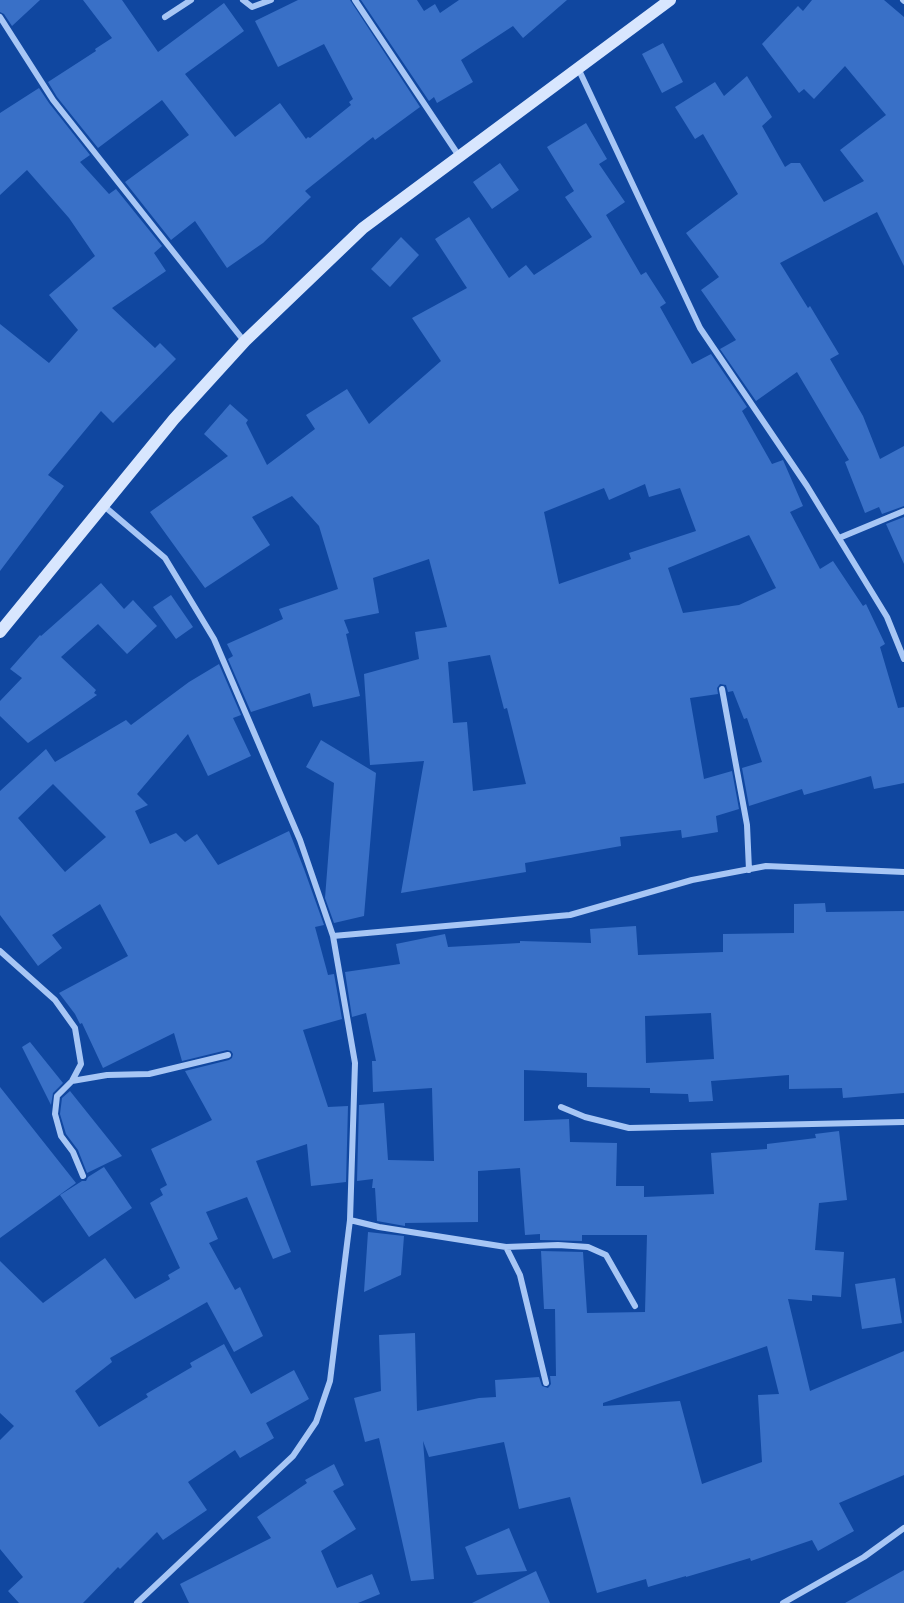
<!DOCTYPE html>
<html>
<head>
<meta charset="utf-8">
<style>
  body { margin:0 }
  canvas { display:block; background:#1047a0 }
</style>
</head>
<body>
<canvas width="904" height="1603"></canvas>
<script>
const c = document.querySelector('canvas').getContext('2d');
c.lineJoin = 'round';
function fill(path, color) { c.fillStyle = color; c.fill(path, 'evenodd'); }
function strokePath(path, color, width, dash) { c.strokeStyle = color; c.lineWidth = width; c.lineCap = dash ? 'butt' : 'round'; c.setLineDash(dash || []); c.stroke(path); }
fill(new Path2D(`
  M 0,0 L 40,0 L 12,26 L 4,14 L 0,12 Z
  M 83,0 L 122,0 L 158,52 L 224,3 L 244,31 L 185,74 L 235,137 L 280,103 L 306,139 L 308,137 L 310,138 L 351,105 L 349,102 L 353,99 L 324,44 L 278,67 L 255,21 L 298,0 L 350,0 L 420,107 L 375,140 L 373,137 L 305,191 L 311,197 L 263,243 L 227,268 L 195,221 L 171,240 L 125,182 L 189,135 L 162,100 L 98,148 L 57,97 L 48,82 L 96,51 L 95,49 L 112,38 Z
  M 361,0 L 417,0 L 424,11 L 435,4 L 440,13 L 459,0 L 567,0 L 523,38 L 513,26 L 461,60 L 473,82 L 437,103 L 434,97 L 429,101 Z
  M 812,0 L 884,0 L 904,17 L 904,266 L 877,212 L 780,263 L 808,308 L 810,306 L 839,354 L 830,359 L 863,416 L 880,459 L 904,446 L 904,506 L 882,514 L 879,507 L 865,513 L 845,462 L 849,460 L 797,372 L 756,401 L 720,349 L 736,340 L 701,290 L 719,277 L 686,233 L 738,194 L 703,134 L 695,139 L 675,107 L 715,82 L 724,96 L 747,76 L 772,117 L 762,126 L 785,167 L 791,163 L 800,163 L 824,202 L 864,181 L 840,150 L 886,115 L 845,66 L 814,99 L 804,89 L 799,93 L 762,44 L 798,6 L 803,11 Z
  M 663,43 L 683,82 L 662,93 L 642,54 Z
  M 39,88 L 49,103 L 90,155 L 80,162 L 109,194 L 116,189 L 162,246 L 154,253 L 166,271 L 112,308 L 155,348 L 160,343 L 176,359 L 113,423 L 101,411 L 48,475 L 64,486 L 0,571 L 0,324 L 49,363 L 78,330 L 49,295 L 95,256 L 69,218 L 27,170 L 0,195 L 0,113 Z
  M 586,123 L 607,159 L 599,164 L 625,202 L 606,215 L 641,275 L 646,272 L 666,303 L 660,307 L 692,364 L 711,354 L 747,407 L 742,411 L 772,464 L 783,460 L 803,506 L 790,512 L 820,569 L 833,561 L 863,606 L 866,604 L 885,644 L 880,647 L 898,708 L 904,707 L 904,783 L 874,789 L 871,776 L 804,795 L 802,789 L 749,806 L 742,768 L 762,762 L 747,718 L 744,719 L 733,691 L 728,692 L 726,685 L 720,684 L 717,688 L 718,694 L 690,698 L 704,779 L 732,771 L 739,809 L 716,816 L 718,832 L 682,838 L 681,830 L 620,837 L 621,846 L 525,863 L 526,872 L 401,893 L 424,761 L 370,765 L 364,674 L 419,659 L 415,632 L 447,627 L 429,559 L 373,578 L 379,613 L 344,620 L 349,633 L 346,634 L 360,696 L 313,707 L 310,693 L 251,712 L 228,659 L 233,656 L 227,644 L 283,619 L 279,609 L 338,589 L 319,526 L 292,496 L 252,517 L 270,545 L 205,588 L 150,512 L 228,456 L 204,434 L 230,404 L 248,420 L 246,423 L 267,465 L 315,429 L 306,415 L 347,389 L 369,424 L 441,361 L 412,318 L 467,288 L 435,239 L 469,217 L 509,278 L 526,265 L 534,275 L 592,237 L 565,197 L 574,191 L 547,147 ZM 645,484 L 649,497 L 680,488 L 696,531 L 629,553 L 631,559 L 559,584 L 544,512 L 604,488 L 609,500 ZM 749,535 L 776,588 L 739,605 L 683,613 L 668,568 ZM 490,655 L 504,709 L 507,708 L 526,784 L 473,791 L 467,722 L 453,723 L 448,662 Z
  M 500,163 L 519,190 L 492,209 L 473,182 Z
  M 401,237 L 419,255 L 390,287 L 371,269 Z
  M 904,517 L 904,564 L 886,524 Z
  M 101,583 L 124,609 L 133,600 L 157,626 L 127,654 L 98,624 L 61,657 L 96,690 L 94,693 L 97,695 L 28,743 L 0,716 L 0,701 L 22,678 L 10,669 L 40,635 L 41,636 Z
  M 171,595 L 193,627 L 176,639 L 153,607 Z
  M 219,664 L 241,715 L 233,718 L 251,756 L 208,776 L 188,734 L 137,794 L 148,805 L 135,811 L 150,844 L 176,833 L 185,842 L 197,834 L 218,865 L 289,831 L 304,869 L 324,925 L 315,927 L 328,975 L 334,974 L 342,1019 L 303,1030 L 328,1107 L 348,1106 L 346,1182 L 311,1186 L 307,1144 L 256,1161 L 291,1252 L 273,1259 L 247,1197 L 206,1212 L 218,1239 L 209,1243 L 235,1290 L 240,1287 L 263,1336 L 234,1352 L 207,1302 L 110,1358 L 112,1362 L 75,1391 L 99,1427 L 148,1397 L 146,1394 L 192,1367 L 190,1363 L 224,1344 L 251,1394 L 294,1370 L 309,1399 L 266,1423 L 274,1438 L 240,1458 L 235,1450 L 188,1482 L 207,1510 L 163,1540 L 157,1532 L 120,1569 L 118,1567 L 83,1603 L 19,1603 L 8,1591 L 23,1577 L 0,1549 L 0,1440 L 14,1426 L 0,1413 L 0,1261 L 43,1303 L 105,1258 L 135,1299 L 170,1279 L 168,1275 L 180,1268 L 150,1203 L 163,1195 L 160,1189 L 167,1185 L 151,1149 L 212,1120 L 185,1071 L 229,1060 L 232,1058 L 233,1054 L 231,1051 L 227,1050 L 182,1061 L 174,1033 L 103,1068 L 82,1023 L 80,1024 L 75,1014 L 59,993 L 128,956 L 100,904 L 52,935 L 62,948 L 38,966 L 0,915 L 0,791 L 46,749 L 55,762 L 126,720 L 131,725 L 189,682 ZM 53,784 L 106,837 L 65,872 L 18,818 Z
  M 321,740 L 376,773 L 364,916 L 334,923 L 325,898 L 334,783 L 306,767 Z
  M 825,903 L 826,912 L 904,911 L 904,1093 L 843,1098 L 842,1088 L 789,1089 L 789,1075 L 711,1081 L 713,1101 L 689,1102 L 688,1094 L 650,1093 L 650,1088 L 587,1087 L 587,1073 L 524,1070 L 524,1121 L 569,1119 L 570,1142 L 617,1143 L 616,1186 L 644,1186 L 644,1197 L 714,1194 L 711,1153 L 767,1149 L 767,1144 L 816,1138 L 815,1134 L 839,1131 L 847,1200 L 819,1203 L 815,1250 L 844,1252 L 841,1297 L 812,1295 L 812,1301 L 788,1299 L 810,1391 L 904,1351 L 904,1475 L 839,1503 L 854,1531 L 818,1551 L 812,1540 L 751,1561 L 750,1558 L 686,1577 L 686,1576 L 648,1587 L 646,1579 L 597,1593 L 570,1497 L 519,1509 L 504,1442 L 429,1457 L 423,1441 L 434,1579 L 411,1581 L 379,1438 L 365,1442 L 354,1398 L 381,1391 L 379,1335 L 415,1333 L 417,1411 L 479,1398 L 496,1397 L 495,1380 L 539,1377 L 542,1386 L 548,1388 L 551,1384 L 550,1376 L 556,1376 L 555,1309 L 544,1309 L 541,1251 L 583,1252 L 587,1313 L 645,1312 L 647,1235 L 582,1235 L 582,1241 L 540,1240 L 540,1234 L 525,1235 L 520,1168 L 478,1171 L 478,1222 L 405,1223 L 405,1226 L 377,1221 L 375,1188 L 372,1188 L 373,1179 L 357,1181 L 359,1105 L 384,1103 L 388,1160 L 434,1161 L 432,1088 L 373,1092 L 372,1061 L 376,1061 L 366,1013 L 352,1017 L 345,972 L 400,964 L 396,944 L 445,934 L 448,947 L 520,943 L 520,941 L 591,943 L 590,929 L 636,926 L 638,955 L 723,952 L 723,934 L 794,933 L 794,904 ZM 711,1013 L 714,1059 L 646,1063 L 645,1016 ZM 767,1346 L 779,1394 L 758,1395 L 762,1462 L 702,1484 L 680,1401 L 603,1406 L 603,1403 Z
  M 30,1042 L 63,1083 L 53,1093 L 51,1105 L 22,1047 Z
  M 0,1087 L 76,1183 L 0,1238 Z
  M 70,1091 L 122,1156 L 87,1173 L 78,1150 L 66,1134 L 60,1114 L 62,1098 Z
  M 104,1167 L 132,1208 L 89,1237 L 60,1195 L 82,1181 L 86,1181 L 88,1177 Z
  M 368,1232 L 404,1236 L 401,1275 L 364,1292 Z
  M 895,1278 L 902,1323 L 862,1329 L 855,1284 Z
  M 334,1464 L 344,1485 L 333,1491 L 356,1529 L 321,1551 L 337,1588 L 372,1574 L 380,1594 L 358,1603 L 189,1603 L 180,1584 L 271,1538 L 257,1517 L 307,1483 L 305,1480 Z
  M 509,1528 L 527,1571 L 477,1575 L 465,1547 Z
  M 904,1570 L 904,1603 L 845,1603 Z
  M 536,1571 L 550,1603 L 472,1603 Z`), '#3970c7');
strokePath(new Path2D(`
  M 243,0 L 252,7 L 271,0
  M 355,0 L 459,156
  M 903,0 L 904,1
  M 0,17 L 53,100 L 244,341
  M 165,17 L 191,0
  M 578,68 L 700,328 L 807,486 L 887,617 L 904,659
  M 104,506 L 165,558 L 214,639 L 300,840 L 333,936 L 355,1063 L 350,1220 L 330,1381 L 316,1422 L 293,1456 L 137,1603
  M 839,538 L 904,511
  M 722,689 L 747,825 L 749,870
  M 333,936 L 570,915 L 692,880 L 766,866 L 904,872
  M 0,951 L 55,1000 L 75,1028 L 81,1064 L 72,1081 L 57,1096 L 55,1114 L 61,1136 L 73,1152 L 83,1176
  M 72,1081 L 107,1075 L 149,1074 L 228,1055
  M 561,1107 L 585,1117 L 629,1128 L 904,1122
  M 350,1220 L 379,1227 L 506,1247 L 520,1275 L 546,1383
  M 506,1247 L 558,1245 L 588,1247 L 606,1255 L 635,1306
  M 783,1603 L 864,1557 L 904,1528`), '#a7c6f5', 6);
strokePath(new Path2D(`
  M 0,632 L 174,419 L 245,341 L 363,228 L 670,0`), '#d8e6fe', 12);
</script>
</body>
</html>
